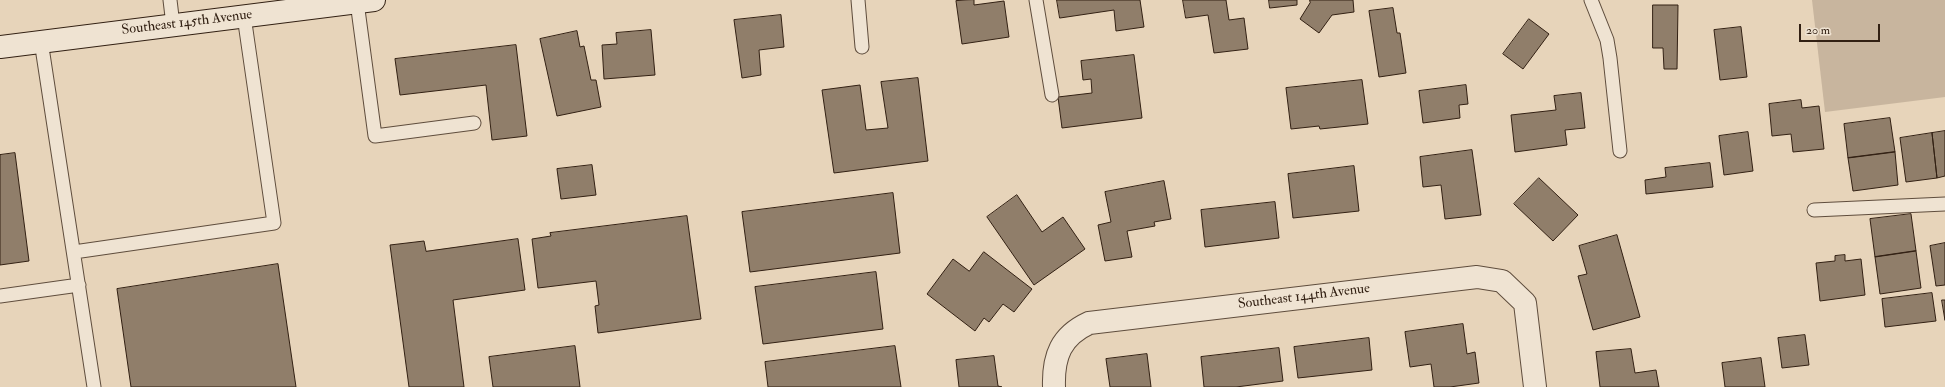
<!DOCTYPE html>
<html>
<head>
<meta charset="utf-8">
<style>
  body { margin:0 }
  #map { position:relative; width:1945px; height:387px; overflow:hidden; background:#e7d4ba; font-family:"IM FELL Double Pica",serif }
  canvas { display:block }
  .scale { position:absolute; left:1799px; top:24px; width:81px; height:18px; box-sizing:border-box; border:2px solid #322013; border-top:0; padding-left:5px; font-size:12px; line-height:14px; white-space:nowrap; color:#322013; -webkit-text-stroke:3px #efe3d2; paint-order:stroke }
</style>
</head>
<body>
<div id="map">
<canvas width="1945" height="387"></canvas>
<div class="scale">20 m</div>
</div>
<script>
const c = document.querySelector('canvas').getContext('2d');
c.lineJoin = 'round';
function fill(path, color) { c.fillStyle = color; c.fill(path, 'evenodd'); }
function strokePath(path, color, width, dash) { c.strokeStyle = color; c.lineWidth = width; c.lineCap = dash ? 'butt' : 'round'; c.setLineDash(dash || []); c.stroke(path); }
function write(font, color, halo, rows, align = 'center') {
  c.font = font + ' "IM FELL Double Pica",serif'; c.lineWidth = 4; c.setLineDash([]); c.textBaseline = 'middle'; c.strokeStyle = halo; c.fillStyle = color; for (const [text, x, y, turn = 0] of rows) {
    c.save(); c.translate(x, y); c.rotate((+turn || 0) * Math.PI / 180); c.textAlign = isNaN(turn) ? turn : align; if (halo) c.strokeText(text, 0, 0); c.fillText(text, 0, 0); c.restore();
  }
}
fill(new Path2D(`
  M 1812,0 L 1945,0 L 1945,97 L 1825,112 Z`), '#c8b59e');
const building = new Path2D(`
  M 974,0 L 974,5 L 1004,1 L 1009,37 L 962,44 L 956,1 Z
  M 1057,0 L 1140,0 L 1144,27 L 1116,31 L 1114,10 L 1060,18 Z
  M 1183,0 L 1226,0 L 1229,20 L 1244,18 L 1248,49 L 1214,53 L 1208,15 L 1186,18 Z
  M 1269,0 L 1297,0 L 1297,5 L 1270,8 Z
  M 1310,0 L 1353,0 L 1354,12 L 1332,15 L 1319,33 L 1300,19 L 1310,3 Z
  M 1653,5 L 1678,5 L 1677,69 L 1664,69 L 1663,48 L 1653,48 Z
  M 1393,8 L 1397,33 L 1400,33 L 1406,73 L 1379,77 L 1369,11 Z
  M 781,15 L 784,47 L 759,50 L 761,75 L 742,78 L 734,20 Z
  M 1529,19 L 1549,34 L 1523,69 L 1503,54 Z
  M 1741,27 L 1747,77 L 1720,80 L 1714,30 Z
  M 651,30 L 655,75 L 604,79 L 602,45 L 617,44 L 616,33 Z
  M 577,31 L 580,47 L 584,46 L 591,80 L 596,80 L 601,107 L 557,116 L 540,39 Z
  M 516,45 L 527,136 L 492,140 L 486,85 L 400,95 L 395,59 Z
  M 1134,55 L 1142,118 L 1062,128 L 1058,97 L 1092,93 L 1091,79 L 1083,80 L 1081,61 Z
  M 918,78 L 928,161 L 834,173 L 822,90 L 860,85 L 866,130 L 888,128 L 881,82 Z
  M 1362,80 L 1368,124 L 1320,129 L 1319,126 L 1291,129 L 1286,88 Z
  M 1466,85 L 1468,104 L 1459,105 L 1460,118 L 1423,123 L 1419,91 Z
  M 1581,93 L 1585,128 L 1565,130 L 1567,145 L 1515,152 L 1511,115 L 1556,110 L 1554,96 Z
  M 1801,100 L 1802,108 L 1819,106 L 1824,149 L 1793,152 L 1791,134 L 1772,136 L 1769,104 Z
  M 1890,118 L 1895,152 L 1848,158 L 1844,124 Z
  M 1945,131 L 1945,176 L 1937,178 L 1932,133 Z
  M 1748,132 L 1753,171 L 1724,175 L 1719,136 Z
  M 1932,133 L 1937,178 L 1906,182 L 1900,138 Z
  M 1472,150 L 1481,215 L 1445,219 L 1441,185 L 1423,187 L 1420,157 Z
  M 1895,152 L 1898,185 L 1853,191 L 1848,158 Z
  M 15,153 L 29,261 L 0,265 L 0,155 Z
  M 1710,163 L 1713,187 L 1646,194 L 1645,180 L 1666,177 L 1665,168 Z
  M 592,165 L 596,195 L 561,199 L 557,169 Z
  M 1354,166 L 1359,211 L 1293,218 L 1288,174 Z
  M 1539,178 L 1578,215 L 1553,241 L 1514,204 Z
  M 1164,181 L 1171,219 L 1154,222 L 1155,226 L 1127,231 L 1132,257 L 1105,261 L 1098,225 L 1111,222 L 1105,192 Z
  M 893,193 L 900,253 L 750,272 L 742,212 Z
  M 1017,195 L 1042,232 L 1063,217 L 1085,249 L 1034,285 L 987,217 Z
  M 1275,202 L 1279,238 L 1205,247 L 1201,210 Z
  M 1911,214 L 1916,251 L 1875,257 L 1870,219 Z
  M 687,216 L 701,319 L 598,333 L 595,306 L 599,305 L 596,281 L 538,288 L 532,239 L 551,236 L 550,233 Z
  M 1617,235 L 1640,317 L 1593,330 L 1578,276 L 1587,274 L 1579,246 Z
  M 518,239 L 525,290 L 453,300 L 464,387 L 409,387 L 390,245 L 424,241 L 426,251 Z
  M 1945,243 L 1945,285 L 1936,286 L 1930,246 Z
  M 1916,251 L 1921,288 L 1880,294 L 1875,257 Z
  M 984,252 L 1032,289 L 1014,312 L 1003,304 L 989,322 L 984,318 L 975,331 L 927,294 L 953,259 L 969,271 Z
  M 1845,255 L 1845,261 L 1861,259 L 1865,295 L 1820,301 L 1816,263 L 1835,261 L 1835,256 Z
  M 278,264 L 296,387 L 131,387 L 117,289 Z
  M 876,272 L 883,329 L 763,344 L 755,287 Z
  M 1932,293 L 1936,321 L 1885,327 L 1882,299 Z
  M 1942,300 L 1945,300 L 1945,320 Z
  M 1463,324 L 1467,354 L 1475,352 L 1479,383 L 1450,387 L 1434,387 L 1431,364 L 1410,367 L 1405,332 Z
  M 1805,335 L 1809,365 L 1782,368 L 1778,338 Z
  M 1369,338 L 1372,370 L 1298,378 L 1294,347 Z
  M 575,346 L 580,387 L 493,387 L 489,357 Z
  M 895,346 L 901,387 L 768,387 L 765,362 Z
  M 1279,348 L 1283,381 L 1236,387 L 1204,387 L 1201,357 Z
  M 1631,349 L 1635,373 L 1656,370 L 1659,387 L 1600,387 L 1596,352 Z
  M 1147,354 L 1151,387 L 1110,387 L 1106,359 Z
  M 994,356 L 998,386 L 1002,387 L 959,387 L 956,360 Z
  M 1761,358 L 1765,387 L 1725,387 L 1722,363 Z`);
fill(building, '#907e6a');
strokePath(building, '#322013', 1);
const lane = new Path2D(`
  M 170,0 L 173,25
  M 858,0 L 862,47
  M 1036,0 L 1052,95
  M 1591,0 L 1607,40 L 1610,58 L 1620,151
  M 357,2 L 375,136 L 474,123
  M 41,41 L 94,387
  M 1814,210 L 1945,204
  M 74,252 L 274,223 L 244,16
  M 0,296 L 79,285`);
const street = new Path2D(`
  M 1054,387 C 1053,356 1061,336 1089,323 L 1477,277 L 1502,281 L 1525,303 L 1535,387`);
const secondary = new Path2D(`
  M 0,47 L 374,0`);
strokePath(lane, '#5f4d3d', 15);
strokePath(street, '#5f4d3d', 24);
strokePath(secondary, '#322013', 24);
strokePath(lane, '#efe3d2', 13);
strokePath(street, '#efe3d2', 22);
strokePath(secondary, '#efe3d2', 22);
write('14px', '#322013', '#efe3d2', [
  ["Southeast 145th Avenue",187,23,-7],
  ["Southeast 144th Avenue",1304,297,-7]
]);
</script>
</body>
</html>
